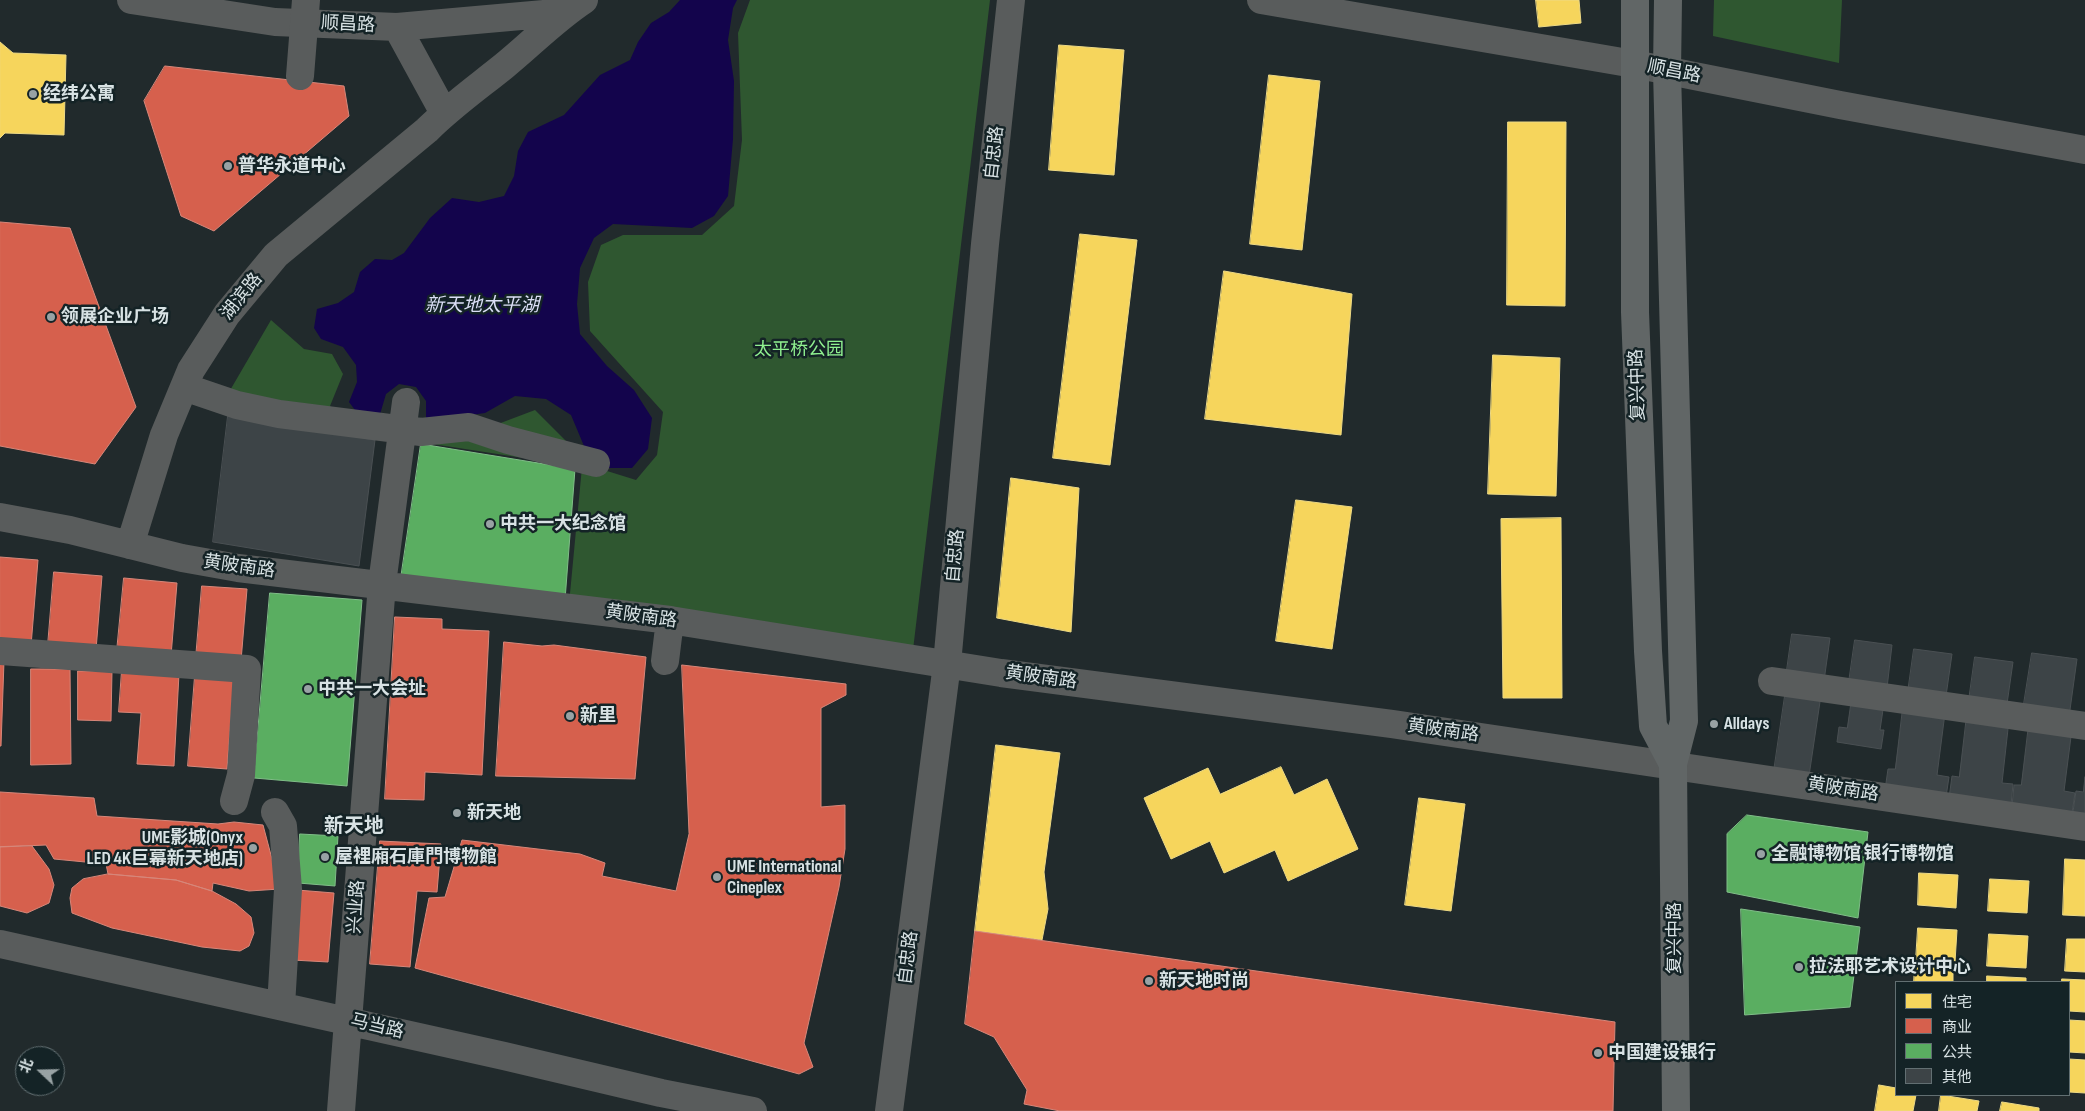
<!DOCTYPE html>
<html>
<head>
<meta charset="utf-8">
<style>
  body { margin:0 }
  #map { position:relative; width:2085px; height:1111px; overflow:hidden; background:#212a2c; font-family:"Sofia Sans Condensed","Noto Sans SC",sans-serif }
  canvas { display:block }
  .legend { position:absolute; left:1895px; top:981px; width:175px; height:115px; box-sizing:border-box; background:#142326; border:1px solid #626f72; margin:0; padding:6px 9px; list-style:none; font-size:15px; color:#d8e2e4 }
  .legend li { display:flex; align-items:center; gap:10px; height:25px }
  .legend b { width:25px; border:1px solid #626f72 }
  .north { position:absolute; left:15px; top:1046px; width:50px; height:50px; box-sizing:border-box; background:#142326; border:1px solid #626f72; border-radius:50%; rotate:291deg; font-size:14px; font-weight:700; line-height:20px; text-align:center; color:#d8e2e4 }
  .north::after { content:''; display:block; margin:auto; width:18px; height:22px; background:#98a2a4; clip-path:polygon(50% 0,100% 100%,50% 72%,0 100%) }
</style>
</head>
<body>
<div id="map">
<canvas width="2085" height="1111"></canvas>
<ul class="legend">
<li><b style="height:14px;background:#f6d55c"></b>住宅</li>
<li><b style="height:14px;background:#d6604d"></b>商业</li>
<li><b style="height:14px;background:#5aae61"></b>公共</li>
<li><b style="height:14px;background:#3d4447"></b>其他</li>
</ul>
<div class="north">北</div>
</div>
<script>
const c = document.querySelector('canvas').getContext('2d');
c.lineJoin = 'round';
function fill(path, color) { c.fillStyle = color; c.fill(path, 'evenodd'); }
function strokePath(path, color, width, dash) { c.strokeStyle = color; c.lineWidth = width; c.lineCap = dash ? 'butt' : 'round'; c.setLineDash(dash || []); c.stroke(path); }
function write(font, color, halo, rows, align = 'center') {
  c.font = font + ' "Sofia Sans Condensed","Noto Sans SC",sans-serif'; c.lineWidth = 5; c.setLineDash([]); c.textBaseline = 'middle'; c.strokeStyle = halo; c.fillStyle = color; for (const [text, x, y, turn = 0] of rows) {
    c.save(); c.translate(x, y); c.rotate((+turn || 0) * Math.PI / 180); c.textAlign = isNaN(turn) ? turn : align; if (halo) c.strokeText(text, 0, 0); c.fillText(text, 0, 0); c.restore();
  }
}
fill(new Path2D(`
  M 750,0 L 990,0 L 913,650 L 569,604 L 582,467 L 218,411 L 271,320 L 304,349 L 332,354 L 343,374 L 330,406 L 354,428 L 498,424 L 535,410 L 591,466 L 636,480 L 657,455 L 663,412 L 590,331 L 588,282 L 601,245 L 623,235 L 702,235 L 734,206 L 742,140 L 738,33 Z
  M 1714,0 L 1842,0 L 1839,63 L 1713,36 Z`), '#2f5730');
fill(new Path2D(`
  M 680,0 L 737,0 L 733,8 L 728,40 L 734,81 L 733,139 L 728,196 L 714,216 L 692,228 L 613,224 L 594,238 L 580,268 L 577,304 L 580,334 L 607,366 L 634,390 L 652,418 L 648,449 L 632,468 L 605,468 L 584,446 L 571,415 L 546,399 L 515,396 L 485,413 L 426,421 L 426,401 L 416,387 L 399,384 L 386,394 L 378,421 L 358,414 L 349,402 L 357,382 L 356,365 L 343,347 L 321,339 L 314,328 L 317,309 L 338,303 L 354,292 L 360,272 L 375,259 L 392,260 L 404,253 L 430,218 L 452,198 L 479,202 L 504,196 L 514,176 L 518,151 L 528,132 L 564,115 L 600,75 L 630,60 L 638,42 L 651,23 L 669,12 Z`), '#13044c');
const homes = new Path2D(`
  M 1536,0 L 1579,0 L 1581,23 L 1539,27 Z
  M 0,42 L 13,53 L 66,55 L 64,135 L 5,133 L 0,138 Z
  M 1059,45 L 1124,50 L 1114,175 L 1049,170 Z
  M 1269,75 L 1320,81 L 1302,250 L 1250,244 Z
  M 1508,122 L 1566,122 L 1565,306 L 1507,305 Z
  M 1080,234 L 1137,240 L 1110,465 L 1053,458 Z
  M 1224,271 L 1352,294 L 1341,435 L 1205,419 Z
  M 1493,355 L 1560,358 L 1556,496 L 1488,494 Z
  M 1011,478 L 1079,488 L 1071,632 L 997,618 Z
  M 1296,500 L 1352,507 L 1332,649 L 1276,641 Z
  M 1561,518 L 1562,698 L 1503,698 L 1501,519 Z
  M 996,745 L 1060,753 L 1044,872 L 1048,909 L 1042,940 L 975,931 Z
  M 1281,767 L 1294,795 L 1327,779 L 1358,849 L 1288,881 L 1275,850 L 1224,873 L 1210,841 L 1171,859 L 1144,798 L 1208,768 L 1220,794 Z
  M 1419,798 L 1465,804 L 1451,911 L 1405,905 Z
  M 2065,859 L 2085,860 L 2085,916 L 2063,915 Z
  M 1919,873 L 1958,875 L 1956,908 L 1918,905 Z
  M 1990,879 L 2029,881 L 2027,913 L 1988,911 Z
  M 1918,928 L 1957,930 L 1955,962 L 1916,960 Z
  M 1989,934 L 2028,936 L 2026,968 L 1987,966 Z
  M 2067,939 L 2085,939 L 2085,972 L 2065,971 Z
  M 1915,967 L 1953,969 L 1953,982 L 1914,982 Z
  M 1987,976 L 2026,978 L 2026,982 L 1987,982 Z
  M 2062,979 L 2085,980 L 2085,1012 L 2069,1011 L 2069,982 L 2062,982 Z
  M 2069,1020 L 2085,1021 L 2085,1053 L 2069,1052 Z
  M 2069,1059 L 2085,1060 L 2085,1093 L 2069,1092 Z
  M 1879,1085 L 1896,1088 L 1896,1095 L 1916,1095 L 1913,1111 L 1875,1111 Z
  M 1941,1095 L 1979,1101 L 1977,1111 L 1939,1111 Z
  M 2002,1102 L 2039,1108 L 2039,1111 L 2000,1111 Z`);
fill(homes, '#f6d55c');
strokePath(homes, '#edd985', 1);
const shops = new Path2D(`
  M 165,66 L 344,86 L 349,116 L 214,231 L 181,216 L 144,101 Z
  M 0,222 L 70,228 L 136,407 L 95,464 L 0,446 Z
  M 0,557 L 38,560 L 31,646 L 0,643 Z
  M 54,572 L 102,576 L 96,650 L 48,645 Z
  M 124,578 L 177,583 L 171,656 L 117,651 Z
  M 202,586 L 247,589 L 241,661 L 196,658 Z
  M 395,617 L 442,619 L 442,629 L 489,631 L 482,775 L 425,772 L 424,800 L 385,799 Z
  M 504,642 L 542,646 L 554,645 L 646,657 L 635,779 L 496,776 Z
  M 0,660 L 4,661 L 1,746 L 0,746 Z
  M 682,665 L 846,684 L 846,695 L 821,708 L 821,807 L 845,805 L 845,849 L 839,887 L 804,1043 L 813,1067 L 799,1074 L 415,968 L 429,898 L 445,897 L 462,840 L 580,854 L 605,863 L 602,876 L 676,891 L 689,834 Z
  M 31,669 L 70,669 L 71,764 L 31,765 Z
  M 122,670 L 179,674 L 174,766 L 137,764 L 141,713 L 119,712 Z
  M 78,671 L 112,671 L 111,721 L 78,720 Z
  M 195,676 L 234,679 L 227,769 L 188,766 Z
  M 0,792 L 94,798 L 97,816 L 218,824 L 234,822 L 263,825 L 280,889 L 249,891 L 213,883 L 212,891 L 176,880 L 108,874 L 106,864 L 54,859 L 46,845 L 0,847 Z
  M 380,841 L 441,844 L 437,892 L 417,891 L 410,967 L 370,964 Z
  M 32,846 L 49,869 L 54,885 L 49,903 L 27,913 L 0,906 L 0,847 Z
  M 108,874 L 176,880 L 212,891 L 236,904 L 251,917 L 254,933 L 249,946 L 240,951 L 202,947 L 112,928 L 72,913 L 70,898 L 72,888 L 83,879 Z
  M 297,890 L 334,893 L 328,962 L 292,960 Z
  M 975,931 L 1615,1022 L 1613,1111 L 1060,1111 L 1024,1104 L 1027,1090 L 994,1037 L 965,1024 Z`);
fill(shops, '#d6604d');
strokePath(shops, '#d7877a', 1);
const public = new Path2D(`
  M 421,444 L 575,469 L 565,600 L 401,578 Z
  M 270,593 L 362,600 L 347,786 L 254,778 Z
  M 1747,815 L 1868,832 L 1858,918 L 1727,892 L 1727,834 Z
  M 300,834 L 338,836 L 335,886 L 298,883 Z
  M 1741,909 L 1860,927 L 1850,1007 L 1745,1015 Z`);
fill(public, '#5aae61');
strokePath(public, '#80be88', 1);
const building = new Path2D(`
  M 228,416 L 375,440 L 359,566 L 213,542 Z
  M 1792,634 L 1830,638 L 1824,681 L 1786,677 Z
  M 1855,640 L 1892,645 L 1887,688 L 1849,682 Z
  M 1914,649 L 1952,654 L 1946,696 L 1908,692 Z
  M 2032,653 L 2077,659 L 2069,717 L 2023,710 Z
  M 1975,657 L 2013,662 L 2007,704 L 1969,700 Z
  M 1786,689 L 1821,695 L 1809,776 L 1774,771 Z
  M 1852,698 L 1884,703 L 1880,730 L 1884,730 L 1881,749 L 1837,742 L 1839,727 L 1847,728 Z
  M 1903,708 L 1945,713 L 1937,775 L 1949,777 L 1946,797 L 1885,790 L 1888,769 L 1895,769 Z
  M 1967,715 L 2009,720 L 2002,783 L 2013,784 L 2011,805 L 1949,798 L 1952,776 L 1959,777 Z
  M 2029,724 L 2072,729 L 2064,791 L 2075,793 L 2072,813 L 2012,806 L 2014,785 L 2021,785 Z
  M 2085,777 L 2085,813 L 2073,812 L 2076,791 L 2083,792 Z`);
fill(building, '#3d4447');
strokePath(building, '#4a5053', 1);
strokePath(new Path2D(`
  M 131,0 L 275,22 L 397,27 L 566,12
  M 1261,0 L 1634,64 L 1840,105 L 2085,150
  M 397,27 L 444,113
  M 184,387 L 237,405 L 279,414 L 421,432 L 469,427 L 508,440 L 596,463
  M 0,517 L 70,530 L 182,558 L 238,568 L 670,620 L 1001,673 L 1392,724 L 2085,827
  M 130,545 L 164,435 L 191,370 L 227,314 L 276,255 L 427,130 C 451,106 478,87 504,66 C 531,44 555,19 584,0
  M 0,651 L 247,669 L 241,775 L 234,801
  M 665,661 L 670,620
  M 1772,681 L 2085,726
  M 275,812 L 283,826 L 288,889 L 281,1006
  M 0,944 L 504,1056 L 661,1093 L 753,1111
  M 341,1111 L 382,584 L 406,402
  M 889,1111 L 947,664 L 985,244 L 1011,0`), '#595c5c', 28);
strokePath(new Path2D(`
  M 1635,0 L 1635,312 L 1648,651 L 1653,726 L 1673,764
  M 1668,0 L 1667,71 L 1684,721 L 1673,764 L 1676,1111`), '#616666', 28);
strokePath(new Path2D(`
  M 300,76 L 306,0`), '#595c5c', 28);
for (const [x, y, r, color] of [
  [33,94,5,"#98a2a4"],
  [228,166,5,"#98a2a4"],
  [51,317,5,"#98a2a4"],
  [490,524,5,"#98a2a4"],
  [308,689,5,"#98a2a4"],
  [570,716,5,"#98a2a4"],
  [1714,724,5,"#98a2a4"],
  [457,813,5,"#98a2a4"],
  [253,848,5,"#98a2a4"],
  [1761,854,5,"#98a2a4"],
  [325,857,5,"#98a2a4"],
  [717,877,5,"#98a2a4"],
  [1799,967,5,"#98a2a4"],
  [1149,981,5,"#98a2a4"],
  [1598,1053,5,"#98a2a4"]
]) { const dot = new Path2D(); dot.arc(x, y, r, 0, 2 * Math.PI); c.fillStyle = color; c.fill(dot); strokePath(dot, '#142326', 2); }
write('18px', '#d8e2e4', '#142326', [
  ["顺昌路",348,25,3],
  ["顺昌路",1674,72,11],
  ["自忠路",995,153,-84],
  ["湖滨路",242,297,-51],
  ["复兴中路",1638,385,-92],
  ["自忠路",956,556,-85],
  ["黄陂南路",239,567,8],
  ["黄陂南路",641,617,8],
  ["黄陂南路",1041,678,8],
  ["黄陂南路",1443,731,8],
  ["黄陂南路",1843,790,9],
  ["兴业路",357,907,-86],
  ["复兴中路",1675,938,-90],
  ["自忠路",909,958,-83],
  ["马当路",377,1027,13]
]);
write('bold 18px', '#d8e2e4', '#142326', [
  ["经纬公寓",43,94],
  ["普华永道中心",238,166],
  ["领展企业广场",61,317],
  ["中共一大纪念馆",500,524],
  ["中共一大会址",318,689],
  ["新里",580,716],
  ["Alldays",1724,724],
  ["新天地",467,813],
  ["UME影城(Onyx",243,838,"right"],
  ["LED 4K巨幕新天地店)",243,859,"right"],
  ["全融博物馆 银行博物馆",1771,854],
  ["屋裡廂石庫門博物館",335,857],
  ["UME International",727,867],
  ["Cineplex",727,888],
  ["拉法耶艺术设计中心",1809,967],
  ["新天地时尚",1159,981],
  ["中国建设银行",1608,1053]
], 'left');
write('18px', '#90f190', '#142326', [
  ["太平桥公园",799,350]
]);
write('italic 19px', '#dadef5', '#142326', [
  ["新天地太平湖",482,306]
]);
write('bold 20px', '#d8e2e4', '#142326', [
  ["新天地",354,827]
]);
</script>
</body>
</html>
